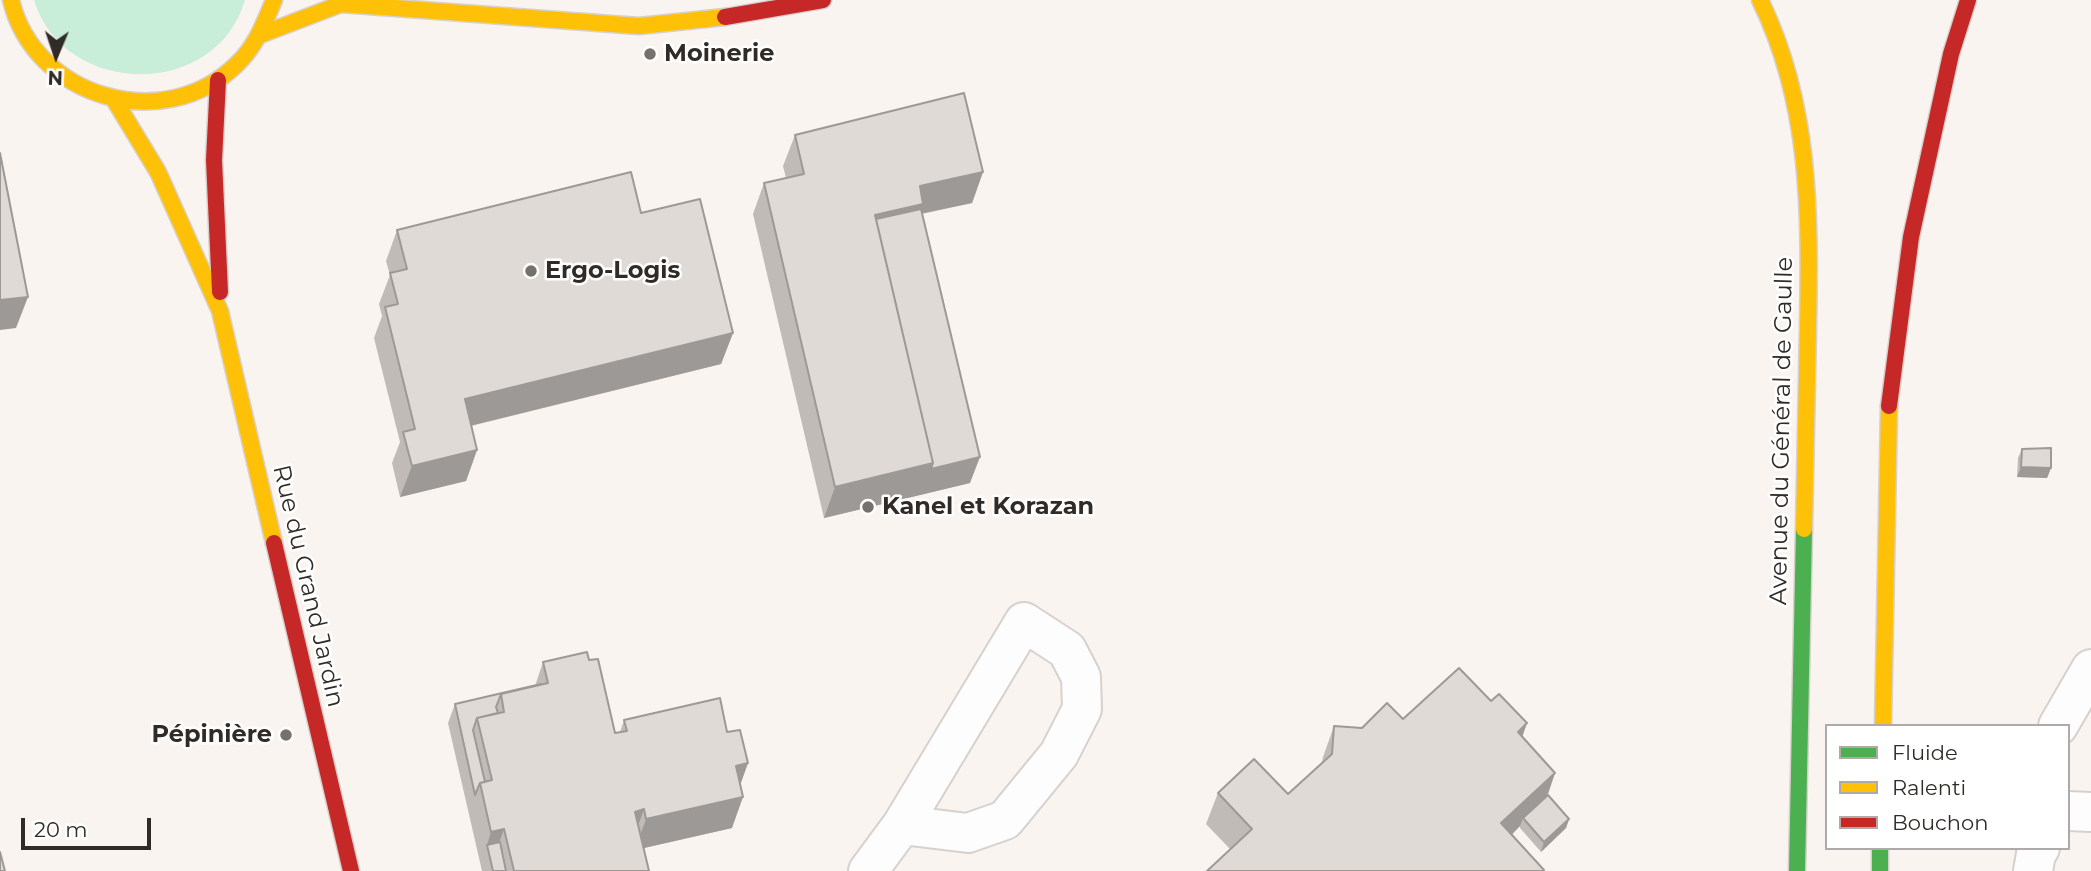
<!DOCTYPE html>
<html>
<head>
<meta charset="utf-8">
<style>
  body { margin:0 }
  #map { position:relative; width:2091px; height:871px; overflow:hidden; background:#faf4f1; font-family:Montserrat,sans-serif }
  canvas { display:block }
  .legend { position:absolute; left:1825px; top:724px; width:245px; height:126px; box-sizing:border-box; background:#fff; border:2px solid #adaaa9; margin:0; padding:9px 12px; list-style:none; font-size:21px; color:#312b27 }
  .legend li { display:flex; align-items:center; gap:14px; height:35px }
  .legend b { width:35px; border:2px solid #adaaa9 }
  .north { position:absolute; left:21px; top:21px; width:70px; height:70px; -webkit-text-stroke:5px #fff; paint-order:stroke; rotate:182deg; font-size:19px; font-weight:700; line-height:28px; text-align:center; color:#312b27 }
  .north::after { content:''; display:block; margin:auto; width:24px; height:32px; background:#312b27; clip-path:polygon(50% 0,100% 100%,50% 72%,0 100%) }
  .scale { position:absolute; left:21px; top:818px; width:130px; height:32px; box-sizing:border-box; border:4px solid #312b27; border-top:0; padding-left:9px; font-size:21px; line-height:24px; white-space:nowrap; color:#312b27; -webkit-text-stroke:5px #fff; paint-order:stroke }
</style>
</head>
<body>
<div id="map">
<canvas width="2091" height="871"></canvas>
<ul class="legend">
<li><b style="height:9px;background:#4caf50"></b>Fluide</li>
<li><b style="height:9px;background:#ffc107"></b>Ralenti</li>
<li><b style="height:9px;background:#c62828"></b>Bouchon</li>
</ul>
<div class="north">N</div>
<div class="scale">20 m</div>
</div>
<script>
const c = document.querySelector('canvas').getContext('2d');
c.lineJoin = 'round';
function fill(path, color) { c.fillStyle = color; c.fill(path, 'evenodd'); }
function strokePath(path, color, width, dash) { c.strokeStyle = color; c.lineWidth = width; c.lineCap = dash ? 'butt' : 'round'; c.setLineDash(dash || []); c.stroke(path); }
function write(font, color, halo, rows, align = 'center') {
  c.font = font + ' Montserrat,sans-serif'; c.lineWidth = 5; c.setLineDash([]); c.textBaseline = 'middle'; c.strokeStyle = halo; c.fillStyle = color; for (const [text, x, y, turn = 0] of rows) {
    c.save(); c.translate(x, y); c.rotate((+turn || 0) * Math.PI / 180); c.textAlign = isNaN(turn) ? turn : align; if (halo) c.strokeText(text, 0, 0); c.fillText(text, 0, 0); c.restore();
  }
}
fill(new Path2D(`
  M 34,0 L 245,0 C 216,100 64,98 34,0 Z`), '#c8edd8');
const street = new Path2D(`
  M 2058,726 L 2091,669
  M 2068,811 L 2091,812
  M 868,871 L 902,825 L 1024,622 L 1067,650 L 1081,677 L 1082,709 L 1059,754 L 1005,820 L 968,833 L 902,825
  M 2033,871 L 2036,854 L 2040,848`);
const fast = new Path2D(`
  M 1880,848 L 1880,871
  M 1797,871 L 1804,529`);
const slow = new Path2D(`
  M 11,0 C 34,98 165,136 237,64 C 256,46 264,24 274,0
  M 1760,0 C 1811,104 1810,214 1808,327 C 1807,394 1805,462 1804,529
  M 260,35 L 341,4 L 639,26 L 725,17
  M 115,101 L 158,172 L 220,311 L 274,543
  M 1883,726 L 1889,406`);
const jam = new Path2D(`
  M 725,17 L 823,0
  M 218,80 L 214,160 L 220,292
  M 1889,406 L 1911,237 L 1951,54 L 1968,0
  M 274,543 L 351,871`);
strokePath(street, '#d7d1ce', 42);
strokePath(fast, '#d7d1ce', 19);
strokePath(slow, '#d7d1ce', 19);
strokePath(jam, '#d7d1ce', 19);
strokePath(street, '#fefdfd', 38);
strokePath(fast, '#4caf50', 16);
strokePath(slow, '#ffc107', 16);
strokePath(jam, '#c62828', 16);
fill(new Path2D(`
  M 795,135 L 983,172 L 972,203 L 922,214 L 970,483 L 824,518 L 753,214 L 764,183 L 786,178 L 783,166 Z
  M 641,213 L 733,333 L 721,364 L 471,426 L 477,450 L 466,481 L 400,497 L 392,463 L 400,442 L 374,338 L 382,316 L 379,304 L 390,275 L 386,261 L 397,230 Z
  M 2022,449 L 2051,468 L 2047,478 L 2017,477 L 2018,458 Z
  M 589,660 L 615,733 L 620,732 L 624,720 L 727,732 L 748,763 L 740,784 L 732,828 L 644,848 L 649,871 L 482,871 L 448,723 L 455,704 L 535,686 L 543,662 Z
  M 1491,701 L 1527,723 L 1522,737 L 1555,773 L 1548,795 L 1569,819 L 1566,828 L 1541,852 L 1520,828 L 1520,826 L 1512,835 L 1230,849 L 1206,824 L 1218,793 L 1288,794 L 1322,763 L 1323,757 L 1334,726 L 1362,728 Z`), '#c1bbb8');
fill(new Path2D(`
  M 983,172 L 972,203 L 919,214 L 878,243 L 875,215 L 920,186 Z
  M 28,297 L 16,328 L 0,330 L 0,300 Z
  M 733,333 L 721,364 L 453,430 L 465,399 Z
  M 477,450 L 466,481 L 400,497 L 412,466 Z
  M 980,457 L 970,483 L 824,518 L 835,487 L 933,463 Z
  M 2021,467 L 2051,468 L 2047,478 L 2017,477 Z
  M 1527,723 L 1516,754 L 1518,732 Z
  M 748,763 L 737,794 L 736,766 Z
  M 1555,773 L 1544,804 L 1523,818 L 1520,826 L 1490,855 L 1501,823 Z
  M 743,797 L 732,828 L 635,850 L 646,819 Z
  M 644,809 L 633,840 L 635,812 Z
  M 1569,819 L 1566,828 L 1541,852 L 1544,842 Z
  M 504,829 L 493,860 L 487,845 L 491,832 Z`), '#9d9996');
const building = new Path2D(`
  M 964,93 L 983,172 L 920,186 L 923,204 L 875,215 L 933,463 L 835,487 L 764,183 L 804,174 L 795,135 Z
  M 0,153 L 28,297 L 0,300 Z
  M 631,172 L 641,213 L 700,199 L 733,333 L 465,399 L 477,450 L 412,466 L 403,432 L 415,429 L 385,307 L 398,304 L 390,273 L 407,269 L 397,230 Z
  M 921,209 L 980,457 L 931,469 L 933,463 L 876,219 Z
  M 2051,448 L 2051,468 L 2021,467 L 2022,449 Z
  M 587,652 L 589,660 L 598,659 L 615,733 L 627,731 L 624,720 L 720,698 L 727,732 L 740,730 L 748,763 L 736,766 L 743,797 L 646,819 L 644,809 L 635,812 L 649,871 L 514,871 L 504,829 L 491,832 L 480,783 L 492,780 L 477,718 L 504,712 L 501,694 L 548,683 L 543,662 Z
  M 1459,668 L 1491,701 L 1499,694 L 1527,723 L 1518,732 L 1555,773 L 1501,823 L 1544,870 L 1543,871 L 1207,871 L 1252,829 L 1218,793 L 1254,759 L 1288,794 L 1332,754 L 1334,726 L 1362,728 L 1387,703 L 1403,719 Z
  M 541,684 L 501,694 L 496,707 L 498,713 L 477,718 L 473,730 L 485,782 L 480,783 L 475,795 L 455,704 Z
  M 1548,795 L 1569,819 L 1544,842 L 1523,818 Z
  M 500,842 L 506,871 L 493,871 L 487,845 Z
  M 0,852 L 5,871 L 0,871 Z`);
fill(building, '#e0dad6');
strokePath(building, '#9d9996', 2);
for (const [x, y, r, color] of [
  [650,54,7,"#77716e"],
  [531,271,7,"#77716e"],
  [868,507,7,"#77716e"],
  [286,735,7,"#77716e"]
]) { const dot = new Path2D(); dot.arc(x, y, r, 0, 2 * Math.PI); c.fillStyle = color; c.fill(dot); strokePath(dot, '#fff', 2.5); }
write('bold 24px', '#312b27', '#fff', [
  ["Moinerie",664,54],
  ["Ergo-Logis",545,271],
  ["Kanel et Korazan",882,507],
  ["Pépinière",272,735,"right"]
], 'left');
write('24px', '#312b27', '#fff', [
  ["Avenue du Général de Gaulle",1782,431,-89],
  ["Rue du Grand Jardin",308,586,77]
]);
</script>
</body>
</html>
